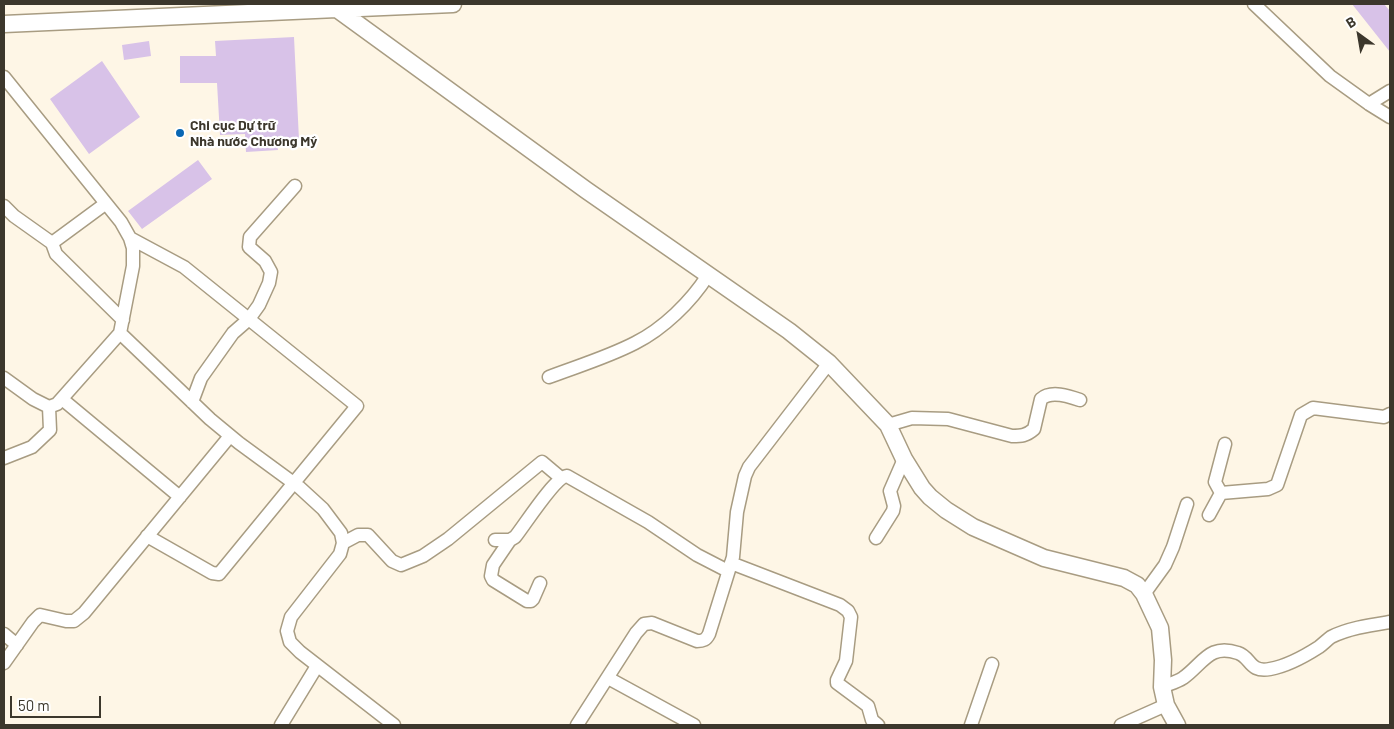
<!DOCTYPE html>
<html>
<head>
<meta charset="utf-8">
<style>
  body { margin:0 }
  #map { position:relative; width:1394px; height:729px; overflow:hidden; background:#fef6e6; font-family:Barlow,sans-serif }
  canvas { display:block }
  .frame { position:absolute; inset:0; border:5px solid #3c372c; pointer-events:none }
  .north { position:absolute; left:1334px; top:10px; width:50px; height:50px; -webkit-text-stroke:4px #fff; paint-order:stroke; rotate:328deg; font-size:14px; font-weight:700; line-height:20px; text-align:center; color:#3c372c }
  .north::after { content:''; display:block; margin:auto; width:18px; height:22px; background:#3c372c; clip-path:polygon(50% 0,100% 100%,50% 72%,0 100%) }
  .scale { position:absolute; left:10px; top:696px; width:91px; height:22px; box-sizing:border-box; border:2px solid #3c372c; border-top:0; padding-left:6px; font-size:15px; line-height:18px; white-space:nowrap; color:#3c372c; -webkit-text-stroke:4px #fff; paint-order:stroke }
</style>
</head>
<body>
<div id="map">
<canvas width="1394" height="729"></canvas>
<div class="frame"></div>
<div class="north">B</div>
<div class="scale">50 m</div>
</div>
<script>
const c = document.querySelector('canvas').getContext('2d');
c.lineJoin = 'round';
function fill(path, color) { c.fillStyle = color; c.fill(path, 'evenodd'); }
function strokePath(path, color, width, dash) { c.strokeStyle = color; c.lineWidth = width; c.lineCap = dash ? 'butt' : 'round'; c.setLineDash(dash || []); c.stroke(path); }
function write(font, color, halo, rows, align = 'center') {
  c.font = font + ' Barlow,sans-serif'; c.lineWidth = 4.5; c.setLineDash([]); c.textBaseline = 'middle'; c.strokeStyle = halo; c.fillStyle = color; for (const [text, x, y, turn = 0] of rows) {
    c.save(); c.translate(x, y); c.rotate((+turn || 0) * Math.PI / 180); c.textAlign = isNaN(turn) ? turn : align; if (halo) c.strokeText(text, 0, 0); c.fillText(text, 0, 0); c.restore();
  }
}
fill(new Path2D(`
  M 1352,4 L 1384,4 L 1390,11 L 1390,52 Z
  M 294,37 L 299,140 L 277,141 L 278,150 L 246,152 L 245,134 L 220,135 L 217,83 L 180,83 L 180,56 L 216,56 L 215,41 Z
  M 149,41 L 151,56 L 124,60 L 122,45 Z
  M 102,61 L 140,117 L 89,154 L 50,99 Z
  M 198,160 L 212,179 L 142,229 L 128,211 Z`), '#d8c2e8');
const minor = new Path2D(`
  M 1254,4 L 1330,76 L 1369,104 L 1390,117
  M 4,77 L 121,222 L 130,238 L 133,248 L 133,266 L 120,333 L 57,404 L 49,407 L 33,399 L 4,378
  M 1369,104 L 1390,91
  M 4,206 L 14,216 L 52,243 L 56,254 L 123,320
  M 130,238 L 184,267 L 357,406 L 219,574 L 212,573 L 147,536
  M 52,243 L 105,204
  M 120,333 L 210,419 L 239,443 L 299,487 L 323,509 L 341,533 L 343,543 L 340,554 L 291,617 L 287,631 L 290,642 L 300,652 L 394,725
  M 549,377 C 578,366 608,357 635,343 C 663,329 691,302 708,275
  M 62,399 L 180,497
  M 192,402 L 201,378 L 233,333 L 249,319 L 259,305 L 269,283 L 271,272 L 265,261 L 249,247 L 250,237 L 295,186
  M 888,425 L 912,418 L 948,419 L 1012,436 C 1021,436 1026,436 1034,429 L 1041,399 C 1051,390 1069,396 1080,400
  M 4,458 L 32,447 L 50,430 L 49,407
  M 1221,493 L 1215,482 L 1225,444
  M 1209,515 L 1221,493 L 1268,489 L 1277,485 L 1301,415 L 1313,408 L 1384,417 L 1390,414
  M 876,538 L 893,511 L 894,506 L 890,491 L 904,459
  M 495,540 L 510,540 L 515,537 C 524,526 555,477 567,476 L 648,522 L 697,555 L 728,571
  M 510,540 L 493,565 L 491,576 L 493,580 L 527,601 L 531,601 L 533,599 L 540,583
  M 343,543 L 358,535 L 368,535 L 392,561 L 401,565 L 423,556 L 448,539 L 542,462 L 561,478
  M 731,563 L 840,605 L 848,611 L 851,617 L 846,661 L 837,680 L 837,683 L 868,706 L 872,720 L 878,725
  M 1144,594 L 1165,565 L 1173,547 L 1187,504
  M 4,634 L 17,645
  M 4,663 L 33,622 L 40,615 L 66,621 L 74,621 L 84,613 L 230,436
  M 608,678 L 694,725
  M 1162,687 C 1169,684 1177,682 1183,678 C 1203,664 1209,643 1238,653 C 1251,657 1249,673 1270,669 C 1287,666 1305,656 1319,647 C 1323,644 1327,640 1331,637 C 1349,628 1371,625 1390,622
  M 281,725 L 317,666
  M 577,725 L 636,633 L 644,624 L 652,623 L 697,641 C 703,641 706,640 709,634 L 733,557 L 737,512 L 745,476 L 749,467 L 829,363
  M 971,725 L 992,664
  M 1121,725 L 1166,705`);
const major = new Path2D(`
  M 337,9 L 453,4
  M 4,24 L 337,9 L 586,190 L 789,331 L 829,363 L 888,425 L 904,459 L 922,488 L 930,497 L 946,510 L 973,527 L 1044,558 L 1124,578 L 1137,585 L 1144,594 L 1160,628 L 1163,660 L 1162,687 L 1166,705 L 1177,725`);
strokePath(minor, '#a89c82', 15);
strokePath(major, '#a89c82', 19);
strokePath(minor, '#fff', 12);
strokePath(major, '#fff', 16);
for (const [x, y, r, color] of [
  [180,133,5,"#0967b4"]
]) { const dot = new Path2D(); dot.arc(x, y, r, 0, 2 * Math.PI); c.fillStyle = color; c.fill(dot); strokePath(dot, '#fff', 2); }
write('bold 14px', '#3c372c', '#fff', [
  ["Chi cục Dự trữ",190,125],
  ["Nhà nước Chương Mỹ",190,141]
], 'left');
</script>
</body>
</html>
